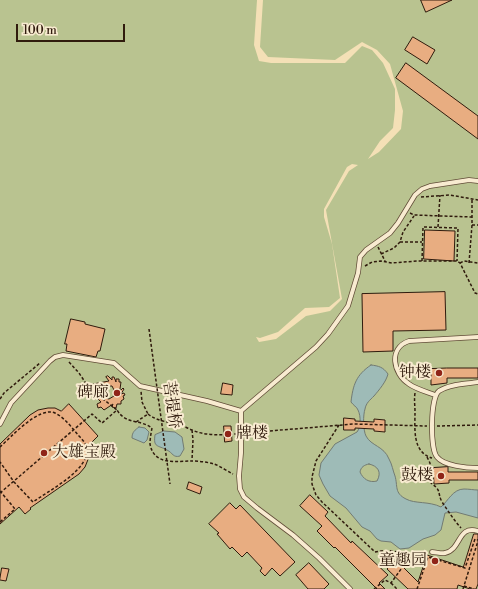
<!DOCTYPE html>
<html>
<head>
<meta charset="utf-8">
<style>
  body { margin:0 }
  #map { position:relative; width:478px; height:589px; overflow:hidden; background:#f4e0b6; font-family:"Libre Bodoni",serif }
  canvas { display:block }
  .scale { position:absolute; left:16px; top:24px; width:109px; height:18px; box-sizing:border-box; border:2px solid #301b0d; border-top:0; padding-left:5px; font-size:12px; line-height:14px; white-space:nowrap; color:#301b0d; -webkit-text-stroke:3px #f8ebd0; paint-order:stroke }
</style>
</head>
<body>
<div id="map">
<canvas width="478" height="589"></canvas>
<div class="scale">100 m</div>
</div>
<script>
const c = document.querySelector('canvas').getContext('2d');
c.lineJoin = 'round';
function fill(path, color) { c.fillStyle = color; c.fill(path, 'evenodd'); }
function strokePath(path, color, width, dash) { c.strokeStyle = color; c.lineWidth = width; c.lineCap = dash ? 'butt' : 'round'; c.setLineDash(dash || []); c.stroke(path); }
function write(font, color, halo, rows, align = 'center') {
  c.font = font + ' "Libre Bodoni","Noto Serif SC",serif'; c.lineWidth = 4; c.setLineDash([]); c.textBaseline = 'middle'; c.strokeStyle = halo; c.fillStyle = color; for (const [text, x, y, turn = 0] of rows) {
    c.save(); c.translate(x, y); c.rotate((+turn || 0) * Math.PI / 180); c.textAlign = isNaN(turn) ? turn : align; if (halo) c.strokeText(text, 0, 0); c.fillText(text, 0, 0); c.restore();
  }
}
fill(new Path2D(`
  M 0,0 L 257,0 L 254,45 L 259,61 L 271,63 L 345,63 L 362,46 L 372,50 L 383,63 L 395,89 L 395,110 L 393,128 L 380,141 L 368,159 L 379,152 L 401,129 L 403,111 L 390,64 L 377,50 L 362,42 L 335,60 L 268,57 L 260,47 L 263,0 L 478,0 L 478,589 L 0,589 ZM 352,164 L 358,165 L 349,171 L 326,210 L 342,299 L 330,311 L 306,316 L 276,339 L 259,342 L 256,337 L 260,338 L 278,332 L 305,308 L 329,307 L 340,298 L 332,244 L 324,217 L 324,209 L 347,167 Z`), '#b9c390');
const water = new Path2D(`
  M 371,365 C 379,366 383,367 388,374 C 386,382 379,390 374,396 C 370,400 366,403 365,409 C 363,415 363,430 366,436 C 371,446 384,446 389,459 C 392,464 393,471 395,476 C 398,486 394,493 406,499 C 415,504 429,501 441,507 C 448,501 453,489 464,489 C 469,489 474,490 478,490 L 478,518 L 456,512 L 445,513 L 441,530 L 435,535 L 423,539 L 409,548 L 400,549 L 391,542 L 381,541 L 377,539 L 370,531 L 362,527 L 346,508 L 330,496 L 323,484 L 319,475 L 321,463 L 335,444 L 357,432 C 361,427 361,416 358,410 C 357,407 353,405 351,402 C 353,385 356,375 371,365 ZM 369,464 C 378,466 382,472 377,481 C 369,483 363,479 360,472 C 361,467 364,465 369,464 Z
  M 139,427 L 145,428 L 149,432 L 147,440 L 144,443 L 132,438 C 132,432 135,430 139,427 Z
  M 164,431 L 175,432 L 182,437 L 184,449 L 180,456 C 173,458 173,453 167,450 C 158,445 153,448 155,435 Z`);
fill(water, '#9ebbb7');
strokePath(water, '#727b73', 1);
const building = new Path2D(`
  M 421,0 L 452,0 L 426,12 Z
  M 413,37 L 435,50 L 427,64 L 405,50 Z
  M 406,63 L 478,116 L 478,139 L 396,78 Z
  M 425,230 L 455,231 L 454,261 L 424,259 Z
  M 445,292 L 446,330 L 393,331 L 393,351 L 363,352 L 362,294 Z
  M 71,319 L 85,322 L 85,324 L 105,329 L 100,351 L 98,351 L 96,357 L 66,351 L 67,344 L 65,344 Z
  M 447,368 L 478,368 L 478,378 L 447,378 L 447,383 L 431,385 L 431,369 Z
  M 108,376 L 112,380 L 112,377 L 114,377 L 116,382 L 116,379 L 119,379 L 119,382 L 121,382 L 120,389 L 120,391 L 123,388 L 124,389 L 121,394 L 124,393 L 125,395 L 123,396 L 124,399 L 121,401 L 121,404 L 117,404 L 116,408 L 112,407 L 113,404 L 104,410 L 101,407 L 98,408 L 97,404 L 101,402 L 97,398 L 93,384 L 109,381 L 106,377 ZM 99,386 L 112,386 L 114,390 L 114,396 L 109,399 L 105,398 L 102,395 Z
  M 223,383 L 233,385 L 232,395 L 221,394 Z
  M 69,404 L 98,436 L 89,445 L 91,450 L 89,457 L 85,467 L 79,474 L 30,508 L 31,509 L 25,514 L 19,507 L 0,524 L 0,444 L 30,415 L 38,410 L 48,408 L 55,408 L 61,411 Z
  M 344,418 L 355,419 L 355,421 L 374,422 L 374,419 L 385,420 L 385,432 L 374,431 L 374,429 L 355,428 L 355,430 L 344,430 Z
  M 224,426 L 231,426 L 232,441 L 225,442 Z
  M 448,467 L 448,472 L 478,472 L 478,480 L 449,480 L 449,483 L 434,484 L 433,468 Z
  M 189,482 L 202,487 L 200,494 L 187,489 Z
  M 310,495 L 328,512 L 325,516 L 351,543 L 352,541 L 388,575 L 379,583 L 385,589 L 377,589 L 335,547 L 334,548 L 317,531 L 322,526 L 300,506 Z
  M 230,503 L 236,509 L 240,505 L 295,562 L 280,576 L 272,568 L 265,576 L 260,571 L 262,568 L 247,552 L 242,557 L 232,547 L 230,549 L 217,534 L 219,533 L 209,524 Z
  M 474,534 L 478,534 L 478,584 L 476,589 L 470,589 L 458,585 L 457,589 L 408,589 L 387,569 L 396,560 L 418,582 L 427,555 L 463,567 Z
  M 309,563 L 329,584 L 324,589 L 308,589 L 296,575 Z
  M 2,568 L 9,569 L 6,581 L 0,580 Z`);
fill(building, '#e8ad81');
strokePath(building, '#301b0d', 1);
const service = new Path2D(`
  M 478,382 C 466,384 449,384 439,391 C 430,398 430,449 437,457 C 444,466 467,468 478,468
  M 435,395 C 427,392 416,389 409,384 C 393,374 388,348 409,341 L 478,337
  M 241,411 L 316,347 L 328,334 L 348,306 L 358,273 L 360,257 L 366,250 L 390,233 L 398,223 L 415,195 L 422,189 L 430,186 L 469,180 L 478,181
  M 241,411 L 241,453 L 239,476 L 240,489 L 244,497 L 257,508 L 293,535 L 319,558 L 350,589
  M 0,424 L 11,403 L 50,361 L 55,357 L 63,355 L 114,363 L 140,386 L 207,401 L 241,411
  M 432,552 C 436,552 441,554 445,553 C 462,549 457,525 478,531`);
strokePath(service, '#614c37', 5.5);
strokePath(new Path2D(`
  M 421,197 L 450,195 L 478,200
  M 410,213 L 414,215 L 472,217
  M 472,225 L 478,225
  M 438,227 L 440,195
  M 400,242 L 422,242
  M 378,247 L 385,261
  M 381,254 L 394,248 L 400,242 L 403,232 L 414,216
  M 422,261 L 423,227 L 458,228 L 457,261
  M 460,263 L 464,261 L 478,263
  M 469,263 L 472,225 L 472,199
  M 365,266 L 372,262 L 381,261 L 392,263 L 417,261 L 457,261 L 460,263 L 475,293 L 478,294
  M 69,362 L 79,373 L 89,388 L 117,410
  M 415,393 C 414,400 415,406 415,412 C 415,429 412,452 432,458
  M 0,399 L 4,393 L 40,363
  M 148,414 C 158,422 171,422 183,426 C 186,427 189,429 192,430 C 205,436 221,435 236,434
  M 136,422 L 148,414 L 142,402 L 141,391
  M 339,425 L 316,461 L 312,477 L 312,484 L 316,495 L 322,502 L 375,552 C 384,550 394,550 402,554 C 407,556 409,558 414,559 L 426,552
  M 437,426 L 478,425
  M 192,430 L 193,440 L 192,460
  M 245,433 L 354,424 L 427,426
  M 0,447 C 11,437 39,406 55,413 C 65,418 72,428 79,436 C 85,442 90,449 86,457 C 78,476 50,490 33,502 L 14,482 L 0,462
  M 427,457 L 430,463 L 431,483 C 442,491 437,492 442,502 C 448,511 454,520 461,528
  M 0,491 L 15,509 L 0,522
  M 0,493 L 92,414 L 102,423 L 117,410 C 126,425 140,419 152,428 C 151,433 150,439 150,444 C 154,466 176,461 192,461 C 198,461 207,462 214,464 C 220,466 227,471 233,474
  M 391,583 L 397,589
  M 464,586 L 474,589
  M 374,589 L 385,580 L 391,583 L 409,558
  M 417,589 L 428,557 L 465,568 L 475,539 L 478,540
  M 463,589 L 478,541`), '#301b0d', 1.5, [3, 2]);
strokePath(service, '#f8ebd0', 4);
strokePath(new Path2D(`
  M 149,329 L 170,484`), '#301b0d', 1.5, [3, 2]);
for (const [x, y, r, color] of [
  [439,373,4,"#8f2418"],
  [117,393,4,"#8f2418"],
  [228,434,4,"#8f2418"],
  [44,453,4,"#8f2418"],
  [441,476,4,"#8f2418"],
  [435,561,4,"#8f2418"]
]) { const dot = new Path2D(); dot.arc(x, y, r, 0, 2 * Math.PI); c.fillStyle = color; c.fill(dot); strokePath(dot, '#f8ebd0', 1.5); }
write('16px', '#301b0d', '#f8ebd0', [
  ["钟楼",431,373],
  ["碑廊",109,393],
  ["牌楼",236,434,"left"],
  ["大雄宝殿",52,453,"left"],
  ["鼓楼",433,476],
  ["童趣园",427,561]
], 'right');
write('16px', '#301b0d', '#f8ebd0', [
  ["菩提桥",171,405,82]
]);
</script>
</body>
</html>
